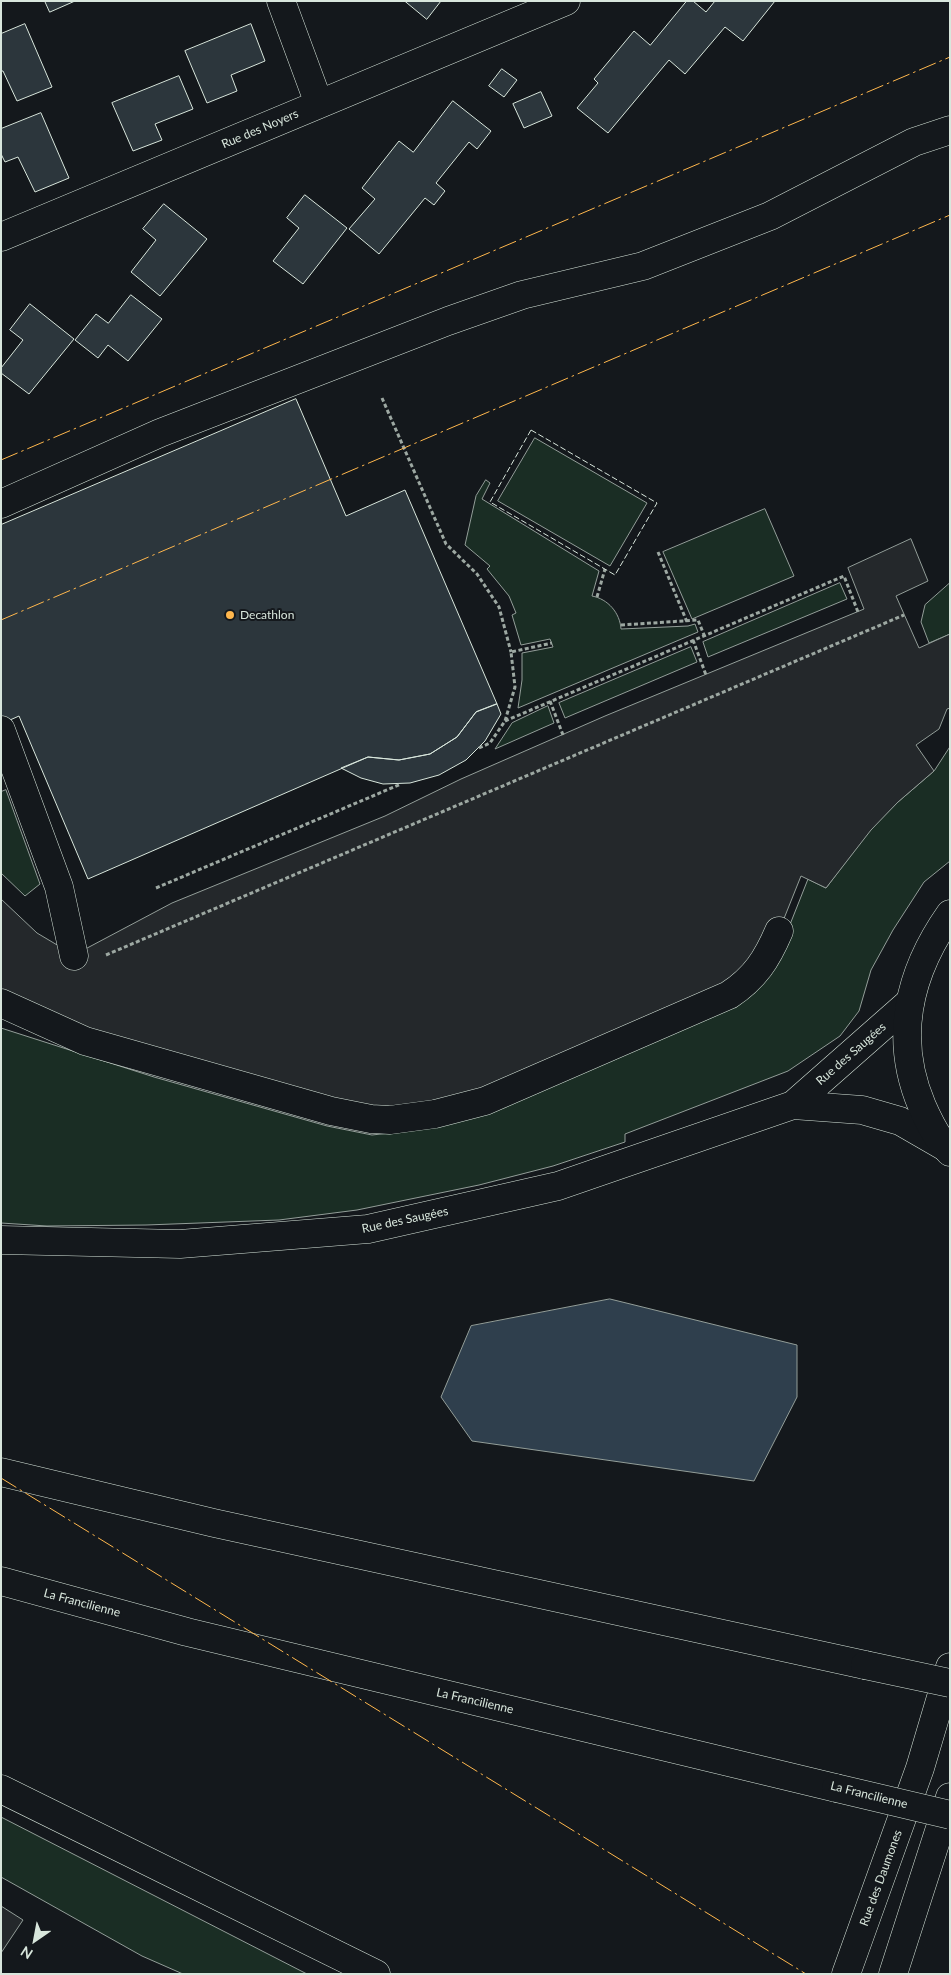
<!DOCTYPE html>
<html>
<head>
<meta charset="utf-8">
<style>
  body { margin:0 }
  #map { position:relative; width:951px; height:1975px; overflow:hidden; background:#14181c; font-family:Lato,sans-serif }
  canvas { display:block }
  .frame { position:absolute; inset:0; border:2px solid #d8e6dc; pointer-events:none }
  .north { position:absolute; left:10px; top:1915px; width:50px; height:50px; -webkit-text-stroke:4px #14181c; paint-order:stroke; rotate:213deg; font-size:14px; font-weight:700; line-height:20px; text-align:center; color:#d8e6dc }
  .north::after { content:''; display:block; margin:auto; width:18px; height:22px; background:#d8e6dc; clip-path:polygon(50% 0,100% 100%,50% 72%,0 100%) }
</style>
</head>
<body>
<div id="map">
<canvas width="951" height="1975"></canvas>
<div class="frame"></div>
<div class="north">N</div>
</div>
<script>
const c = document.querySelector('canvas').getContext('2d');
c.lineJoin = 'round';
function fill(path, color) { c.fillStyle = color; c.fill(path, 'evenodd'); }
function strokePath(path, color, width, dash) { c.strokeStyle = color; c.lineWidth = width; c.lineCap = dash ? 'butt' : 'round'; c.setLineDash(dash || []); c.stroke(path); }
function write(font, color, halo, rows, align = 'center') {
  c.font = font + ' Lato,sans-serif'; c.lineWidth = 4; c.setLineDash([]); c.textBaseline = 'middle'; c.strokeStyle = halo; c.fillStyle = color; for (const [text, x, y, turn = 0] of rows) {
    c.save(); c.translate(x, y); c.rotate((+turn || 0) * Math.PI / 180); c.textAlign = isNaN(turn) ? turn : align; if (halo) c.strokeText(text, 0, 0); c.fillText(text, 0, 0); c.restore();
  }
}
const green = new Path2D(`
  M 535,438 L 647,503 L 610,566 L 498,501 Z
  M 486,480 L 490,483 L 482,499 L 599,571 L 592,596 C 608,599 620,613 621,629 L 688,626 L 695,624 L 698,632 L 518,708 L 522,680 L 522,653 L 553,647 L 550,639 L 521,645 L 512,615 L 516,613 L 509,596 L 487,569 L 490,566 L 465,545 L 476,496 Z
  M 765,509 L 794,576 L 692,619 L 663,552 Z
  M 840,583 L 847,599 L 708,657 L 703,642 Z
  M 950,583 L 950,634 L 929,643 L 921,622 L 925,605 Z
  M 691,647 L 697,662 L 565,718 L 559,703 Z
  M 548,706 L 554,723 L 495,749 L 512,723 Z
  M 950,747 L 950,861 L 924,882 L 893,930 L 871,970 L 859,1011 L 840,1036 L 788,1071 L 625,1134 L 625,1142 L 553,1166 L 479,1185 L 357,1210 L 279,1220 L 146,1225 L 47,1226 L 1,1223 L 1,1028 L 154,1077 L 327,1126 L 372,1135 L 417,1130 L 789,927 L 808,879 L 826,888 L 870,830 L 898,802 L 934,771 Z
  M 6,790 L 40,884 L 25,896 L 1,873 L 1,792 Z
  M 1,1817 L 307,1974 L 183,1974 L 142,1956 L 1,1877 Z`);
fill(green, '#1a2d24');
strokePath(green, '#939e99', 1);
const parking = new Path2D(`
  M 911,539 L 928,581 L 896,596 L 919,648 L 950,634 L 950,708 L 947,709 L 939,729 L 916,745 L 934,771 L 898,802 L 871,830 L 826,888 L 801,876 L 779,931 L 761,967 L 585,1057 L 390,1120 L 1,1003 L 1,899 L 37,933 L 74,955 L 172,903 L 385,816 L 461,779 L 605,716 L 864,609 L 848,568 Z
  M 1,1906 L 23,1920 L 1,1953 Z`);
fill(parking, '#24282b');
strokePath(parking, '#939e99', 1);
const water = new Path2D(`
  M 610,1299 L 797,1345 L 797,1397 L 754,1481 L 472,1441 L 441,1397 L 471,1326 Z`);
fill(water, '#2f3f4d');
strokePath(water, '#939e99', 1);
const building = new Path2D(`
  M 45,1 L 75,1 L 50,12 Z
  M 405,1 L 441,1 L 427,19 Z
  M 687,1 L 693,1 L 706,12 L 715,1 L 775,1 L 743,41 L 725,27 L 685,74 L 669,60 L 608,133 L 577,108 L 598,83 L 594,79 L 634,31 L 650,45 Z
  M 25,24 L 52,87 L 17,101 L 3,71 L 1,71 L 1,34 Z
  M 251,24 L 265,61 L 231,75 L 237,91 L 207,103 L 185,51 Z
  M 502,69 L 517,80 L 504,97 L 489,86 Z
  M 179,76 L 193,109 L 155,124 L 162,140 L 133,151 L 112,103 Z
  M 541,92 L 552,116 L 524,128 L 513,104 Z
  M 453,101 L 491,131 L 477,149 L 469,142 L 436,183 L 445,191 L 434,205 L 425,198 L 379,254 L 349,229 L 375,199 L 362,188 L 399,141 L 413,152 Z
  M 41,113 L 69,178 L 35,192 L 18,157 L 5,162 L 1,154 L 1,129 Z
  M 305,195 L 347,228 L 303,284 L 273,261 L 299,228 L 287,218 Z
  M 164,204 L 207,239 L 160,296 L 131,272 L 156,240 L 143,229 Z
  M 131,295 L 162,319 L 128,361 L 108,345 L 98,358 L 75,340 L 96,314 L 108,323 Z
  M 30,304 L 74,339 L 29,394 L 1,373 L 1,368 L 23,340 L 10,330 Z
  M 296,399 L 346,516 L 405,490 L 497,704 L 476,712 L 457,737 L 430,754 L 399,760 L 368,757 L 88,879 L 19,716 L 1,724 L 1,525 Z
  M 497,704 L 501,714 L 485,741 L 466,760 L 439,775 L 410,783 L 383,784 L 361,778 L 341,768 L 368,757 L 399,760 L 430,754 L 457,737 L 476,712 Z`);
fill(building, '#2c363c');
strokePath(building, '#d8e6dc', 1);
const minor = new Path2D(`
  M 281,1 L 319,104
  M 1,237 L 566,1
  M 1,504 L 160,433 L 448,321 L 522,295 L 643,266 L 770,216 L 914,142 L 950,130
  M 1,730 L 59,887 L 74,956
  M 1,1003 L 85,1041 L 331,1111 L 371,1119 L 390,1120 L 435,1114 L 485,1101 L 729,995 C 755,978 767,959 779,931
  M 793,1105 L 862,1110 L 900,1121 L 945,1147
  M 1,1240 L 180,1244 L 368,1229 L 558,1186 L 793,1105 L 910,1002`);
const major = new Path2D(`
  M 950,914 C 909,972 893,1038 922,1106 C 929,1122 937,1139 950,1152
  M 846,1974 L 920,1768 L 950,1667
  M 893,1974 L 950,1797`);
const highway = new Path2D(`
  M 1,1472 L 214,1523 L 865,1665
  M 1,1581 L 187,1632 L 836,1788
  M 1,1789 L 376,1974`);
strokePath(minor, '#d8e6dc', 29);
strokePath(major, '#d8e6dc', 29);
strokePath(highway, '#d8e6dc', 29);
strokePath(new Path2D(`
  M 382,398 L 446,544 L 477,574 L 499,607 L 511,652
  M 658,552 L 687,622
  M 597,597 L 605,569
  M 621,625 L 698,620 L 704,635
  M 693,640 L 706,675
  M 550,701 L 563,735
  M 505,721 L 844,576 L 858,612
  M 479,748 L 490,743 L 505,721 L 515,687 L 511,652 L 552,643
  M 156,888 L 401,784
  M 106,955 L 904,615`), '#9da8a2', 3, [4, 2.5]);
strokePath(minor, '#14181c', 28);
strokePath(major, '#14181c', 28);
strokePath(highway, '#14181c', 28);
const highwayBridge = new Path2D(`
  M 865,1665 L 950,1683
  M 836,1788 L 950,1815`);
strokePath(highwayBridge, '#d8e6dc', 29, []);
strokePath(highwayBridge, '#14181c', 28);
strokePath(new Path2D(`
  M 531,430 L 657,503 L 615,575 L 490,502 Z`), '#d8e6dc', 1, [6, 2.5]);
strokePath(new Path2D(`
  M 1,460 L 950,57
  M 1,620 L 950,215
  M 1,1478 L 806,1974`), '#ffb74d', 1, [18, 4, 2.5, 4]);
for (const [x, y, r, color] of [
  [230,615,5,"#ffb74d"]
]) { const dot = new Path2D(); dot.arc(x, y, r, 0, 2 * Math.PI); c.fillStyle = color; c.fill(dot); strokePath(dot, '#14181c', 2); }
write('12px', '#d8e6dc', '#14181c', [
  ["Rue des Noyers",260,129,-23],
  ["Rue des Saugées",851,1054,-41],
  ["Rue des Saugées",405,1220,-12],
  ["La Francilienne",82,1603,15],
  ["La Francilienne",475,1701,13],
  ["La Francilienne",869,1795,14],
  ["Rue des Daumones",881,1878,-70]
]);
write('12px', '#d8e6dc', '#14181c', [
  ["Decathlon",240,615]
], 'left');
</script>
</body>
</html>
